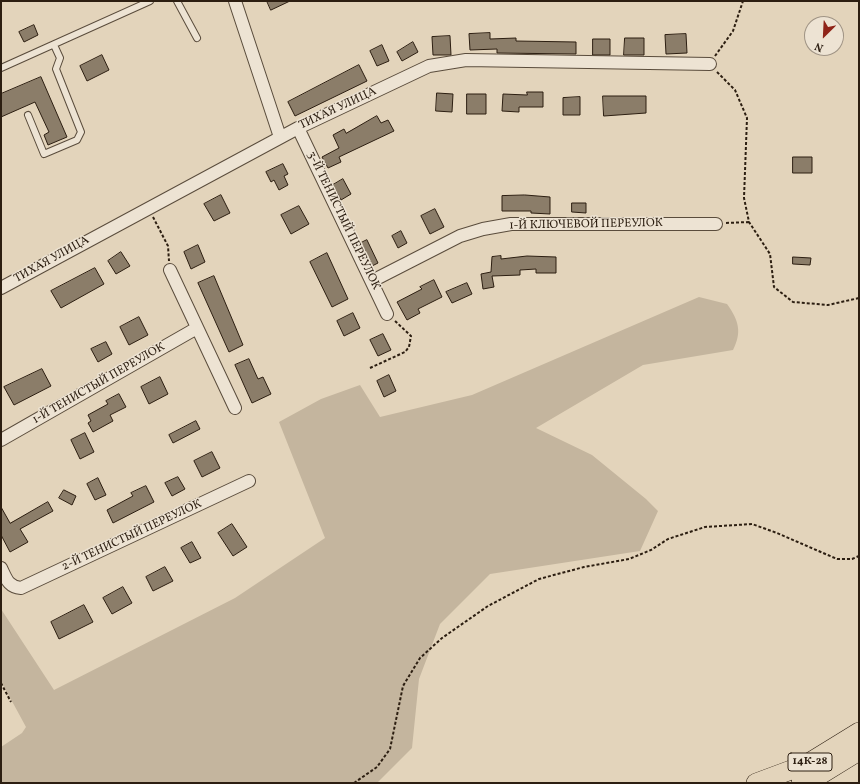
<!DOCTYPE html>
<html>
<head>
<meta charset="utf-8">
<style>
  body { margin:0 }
  #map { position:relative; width:860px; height:784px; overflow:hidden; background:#e3d4bb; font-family:Vollkorn,serif }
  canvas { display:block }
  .frame { position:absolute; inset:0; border:2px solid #2c1e11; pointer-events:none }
  .north { position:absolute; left:804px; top:16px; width:40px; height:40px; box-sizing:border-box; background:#ede3d3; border:1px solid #a09485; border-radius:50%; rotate:204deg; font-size:11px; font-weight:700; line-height:16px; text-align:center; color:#2c1e11 }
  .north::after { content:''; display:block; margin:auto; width:14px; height:18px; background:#8f2418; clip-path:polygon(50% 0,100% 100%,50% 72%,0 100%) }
</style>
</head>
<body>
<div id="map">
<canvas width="860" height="784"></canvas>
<div class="frame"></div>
<div class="north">N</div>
</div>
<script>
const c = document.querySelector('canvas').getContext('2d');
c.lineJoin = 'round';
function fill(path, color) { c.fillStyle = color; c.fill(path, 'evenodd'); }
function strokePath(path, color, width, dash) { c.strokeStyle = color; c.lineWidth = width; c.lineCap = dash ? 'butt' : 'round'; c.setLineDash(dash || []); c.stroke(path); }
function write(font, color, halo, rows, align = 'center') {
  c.font = font + ' Vollkorn,serif'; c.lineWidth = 3; c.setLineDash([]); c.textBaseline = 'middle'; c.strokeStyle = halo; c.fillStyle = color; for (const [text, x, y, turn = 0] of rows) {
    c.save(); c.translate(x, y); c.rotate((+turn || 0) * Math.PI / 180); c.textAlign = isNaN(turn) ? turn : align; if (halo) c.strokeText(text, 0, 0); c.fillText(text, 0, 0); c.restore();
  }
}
fill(new Path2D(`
  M 699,297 L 727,304 C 739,321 742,332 733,350 L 643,365 L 536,428 L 592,455 L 646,499 L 658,511 L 640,551 L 490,574 L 440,624 L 419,679 L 412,748 L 377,783 L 1,783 L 1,747 L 22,733 L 26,727 L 1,681 L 1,609 L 54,690 L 235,598 L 325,538 L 279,422 L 321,399 L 360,385 L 380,417 L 472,395 Z`), '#c4b59e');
const building = new Path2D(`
  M 267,1 L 290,1 L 271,10 Z
  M 34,25 L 38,35 L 24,42 L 19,32 Z
  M 490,33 L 490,39 L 516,38 L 516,41 L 576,42 L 576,54 L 497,53 L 497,49 L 470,50 L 469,34 Z
  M 686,34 L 687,53 L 666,54 L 665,35 Z
  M 450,36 L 451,55 L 433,55 L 432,37 Z
  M 625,38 L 644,38 L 644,55 L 624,55 Z
  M 593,39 L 610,39 L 610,55 L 593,55 Z
  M 413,42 L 418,52 L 402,61 L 397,52 Z
  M 382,45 L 389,61 L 377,66 L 370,51 Z
  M 102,55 L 109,70 L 87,81 L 80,66 Z
  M 359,65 L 367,81 L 295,116 L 288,102 Z
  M 41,77 L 67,137 L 48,145 L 44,135 L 49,132 L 35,102 L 1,117 L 1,94 Z
  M 527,92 L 543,92 L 543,107 L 519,107 L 519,112 L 502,111 L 503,94 L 527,95 Z
  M 437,93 L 453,94 L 452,112 L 436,111 Z
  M 467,94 L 486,94 L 486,114 L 467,114 Z
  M 603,96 L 646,96 L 646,113 L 604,116 Z
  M 580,97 L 580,115 L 563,115 L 563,98 Z
  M 377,116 L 381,123 L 388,120 L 394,131 L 339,157 L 341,162 L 328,168 L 322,157 L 339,148 L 333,135 L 344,129 L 346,133 Z
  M 793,157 L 812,157 L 812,173 L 793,173 Z
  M 283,164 L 288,174 L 284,176 L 288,185 L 279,190 L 274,180 L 271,182 L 266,172 Z
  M 343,179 L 351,194 L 341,200 L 333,185 Z
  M 221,195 L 230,213 L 214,221 L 204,204 Z
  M 525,195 L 550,197 L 550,214 L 531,213 L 531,211 L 502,211 L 502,196 Z
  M 572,203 L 586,203 L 586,213 L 572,212 Z
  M 299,206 L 309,224 L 291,234 L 281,215 Z
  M 435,209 L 444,227 L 430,234 L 421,216 Z
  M 401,231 L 407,243 L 398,248 L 392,236 Z
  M 367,240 L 378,263 L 372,266 L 361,243 Z
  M 198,245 L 205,262 L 191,269 L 184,252 Z
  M 121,252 L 130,266 L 116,274 L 108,261 Z
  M 327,253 L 348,299 L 332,307 L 310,262 Z
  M 501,256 L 501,259 L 527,256 L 556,257 L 556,273 L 536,273 L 536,269 L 520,270 L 520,275 L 492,276 L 494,287 L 483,289 L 481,274 L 491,272 L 492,257 Z
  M 793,257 L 811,258 L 810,265 L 793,264 Z
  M 95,268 L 104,284 L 61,308 L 51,291 Z
  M 214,276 L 243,345 L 229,352 L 198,283 Z
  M 434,280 L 442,297 L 418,309 L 420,313 L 407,320 L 397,302 L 422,289 L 420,287 Z
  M 467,283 L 472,294 L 452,303 L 446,292 Z
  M 353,313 L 360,328 L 344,336 L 337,321 Z
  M 139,317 L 148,335 L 129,345 L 120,327 Z
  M 383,334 L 391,350 L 378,356 L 370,340 Z
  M 106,342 L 112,354 L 98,362 L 91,349 Z
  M 249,359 L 258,379 L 263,377 L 271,394 L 252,403 L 235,365 Z
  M 42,369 L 51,386 L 14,405 L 4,387 Z
  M 389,375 L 396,391 L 384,397 L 377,381 Z
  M 160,377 L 168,394 L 149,404 L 141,387 Z
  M 119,394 L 126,407 L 110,415 L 113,421 L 93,432 L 88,423 L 91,421 L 88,415 L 108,404 L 106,401 Z
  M 196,421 L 200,429 L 173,443 L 169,435 Z
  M 85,433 L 94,452 L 80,459 L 71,440 Z
  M 212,452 L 220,468 L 202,477 L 194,461 Z
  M 178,477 L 185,489 L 172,496 L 165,483 Z
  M 98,478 L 106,495 L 95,500 L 87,484 Z
  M 146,486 L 154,502 L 113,523 L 107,510 L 133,496 L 131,493 Z
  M 64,490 L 76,496 L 72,505 L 59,498 Z
  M 48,502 L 53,511 L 20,529 L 28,542 L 10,552 L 1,535 L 1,507 L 10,523 Z
  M 232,524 L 247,547 L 233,556 L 218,533 Z
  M 192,542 L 201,558 L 190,563 L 181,548 Z
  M 165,567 L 173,581 L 153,591 L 146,577 Z
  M 123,587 L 132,603 L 112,614 L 103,598 Z
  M 84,605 L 93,622 L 59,639 L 51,622 Z`);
fill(building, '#8b7d69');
strokePath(building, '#2c1e11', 1);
const service = new Path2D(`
  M 177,1 L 197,38
  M 1,68 L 150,1
  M 28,115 L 44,154 L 77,140 L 81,132 L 56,69 L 60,58 L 54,45`);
const minor = new Path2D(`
  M 235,1 L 280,137
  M 298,128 L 387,314
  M 170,270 L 235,408
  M 372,281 L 460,236 L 483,229 L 511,224 L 716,224
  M 1,288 L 298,128 L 429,66 L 466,60 L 710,64
  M 1,440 L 197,328
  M 1,568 C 6,578 8,587 21,588 L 249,481`);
const primary = new Path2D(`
  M 756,783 L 807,764 L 859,732
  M 801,783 L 815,778 L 859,751`);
strokePath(service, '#5a4c3c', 8);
strokePath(minor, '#5a4c3c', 14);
strokePath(primary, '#2c1e11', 20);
strokePath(new Path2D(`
  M 715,56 L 733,31 L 743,1
  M 717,72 L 735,90 L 747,118 L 744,198 L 749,222 L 770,254 L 774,287 L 793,302 L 828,305 L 859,298
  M 153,217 L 168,246 L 169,261
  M 726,223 L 749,222
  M 370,368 L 405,352 L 409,347 L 411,336 L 394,320
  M 1,683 L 11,702
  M 354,783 L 377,767 L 390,749 L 403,686 L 420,658 L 442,638 L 488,606 L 539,579 L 584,567 L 629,559 L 651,550 L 668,539 L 705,527 L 752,524 L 777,533 L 837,559 L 852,559 L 859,556`), '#2c1e11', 2, [3, 2]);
strokePath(service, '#ede3d3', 6);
strokePath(minor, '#ede3d3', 12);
strokePath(primary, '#e3d4bb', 19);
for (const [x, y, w] of [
  [810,762,44]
]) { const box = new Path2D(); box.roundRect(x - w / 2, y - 9, w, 18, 3); c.fillStyle = '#ede3d3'; c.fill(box); strokePath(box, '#2c1e11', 1); }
write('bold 11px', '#2c1e11', null, [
  ["14К-28",810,762]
]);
write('12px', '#2c1e11', '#ede3d3', [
  ["ТИХАЯ УЛИЦА",338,109,-25],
  ["3-Й ТЕНИСТЫЙ ПЕРЕУЛОК",343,221,64],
  ["1-Й КЛЮЧЕВОЙ ПЕРЕУЛОК",586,225,-1],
  ["ТИХАЯ УЛИЦА",52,260,-29],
  ["1-Й ТЕНИСТЫЙ ПЕРЕУЛОК",99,384,-30],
  ["2-Й ТЕНИСТЫЙ ПЕРЕУЛОК",132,536,-25]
]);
</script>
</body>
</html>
